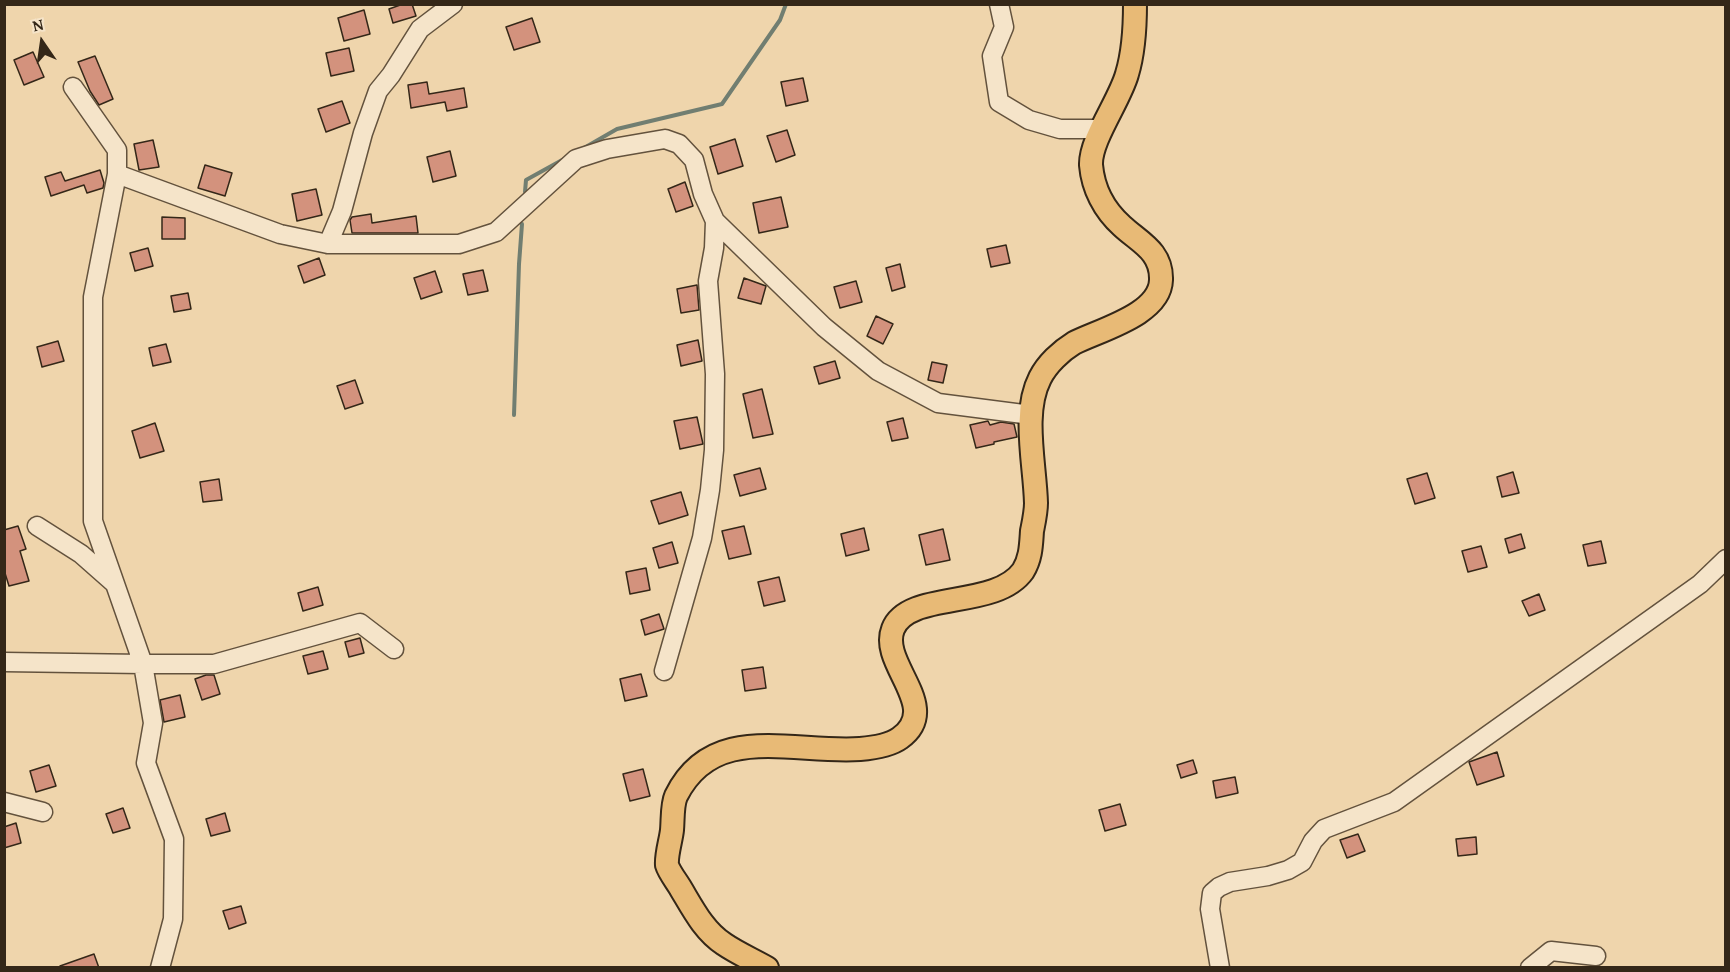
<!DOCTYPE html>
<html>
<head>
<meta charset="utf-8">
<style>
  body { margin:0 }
  #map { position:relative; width:1730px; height:972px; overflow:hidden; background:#efd5ac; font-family:"Gentium Book Plus",serif }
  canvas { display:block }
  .frame { position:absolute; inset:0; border:6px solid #342718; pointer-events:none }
  .north { position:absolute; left:12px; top:12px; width:60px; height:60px; -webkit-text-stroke:4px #f5e4c9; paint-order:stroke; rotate:347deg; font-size:16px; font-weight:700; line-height:24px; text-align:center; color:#342718 }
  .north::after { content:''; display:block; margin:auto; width:21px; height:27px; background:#342718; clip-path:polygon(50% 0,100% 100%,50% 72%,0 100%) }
</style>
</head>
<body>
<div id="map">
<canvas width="1730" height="972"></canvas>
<div class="frame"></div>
<div class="north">N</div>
</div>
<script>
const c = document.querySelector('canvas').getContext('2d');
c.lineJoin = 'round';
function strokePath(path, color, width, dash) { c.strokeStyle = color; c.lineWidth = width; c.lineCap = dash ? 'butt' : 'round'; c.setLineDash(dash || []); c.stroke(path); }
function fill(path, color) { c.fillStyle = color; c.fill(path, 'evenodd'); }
strokePath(new Path2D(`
  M 584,148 L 617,129 L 722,104 L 780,20 L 786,4
  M 525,192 L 526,180 L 564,159
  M 514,415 L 519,264 L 522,224`), '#717e71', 4);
const building = new Path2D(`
  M 403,4 L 412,4 L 416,16 L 393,23 L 389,9 Z
  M 364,10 L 370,34 L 344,41 L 338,18 Z
  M 532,18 L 540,42 L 514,50 L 506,27 Z
  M 349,48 L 354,71 L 331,76 L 326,53 Z
  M 33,52 L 44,77 L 24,85 L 14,60 Z
  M 95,56 L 113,99 L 99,105 L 90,91 L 78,62 Z
  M 803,78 L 808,101 L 786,106 L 781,82 Z
  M 427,82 L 429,94 L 464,88 L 467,107 L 447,111 L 445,102 L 411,108 L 408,85 Z
  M 342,101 L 350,123 L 326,132 L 318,109 Z
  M 787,130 L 795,155 L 776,162 L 767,136 Z
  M 735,139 L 743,166 L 718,174 L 710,147 Z
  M 153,140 L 159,167 L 139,170 L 134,144 Z
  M 450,151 L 456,176 L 433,182 L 427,157 Z
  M 205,165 L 232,173 L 225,196 L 198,188 Z
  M 100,170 L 104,183 L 103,188 L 87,193 L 84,185 L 51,196 L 45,177 L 61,172 L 65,181 Z
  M 685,182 L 693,206 L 676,212 L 668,189 Z
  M 316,189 L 322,215 L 297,221 L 292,194 Z
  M 781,197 L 788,227 L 759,233 L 753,203 Z
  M 371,214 L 372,223 L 416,216 L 418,233 L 352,233 L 350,220 L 352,217 Z
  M 162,217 L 185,218 L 185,239 L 162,239 Z
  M 1006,245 L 1010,263 L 991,267 L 987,249 Z
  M 148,248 L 153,266 L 135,271 L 130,253 Z
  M 319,258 L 325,275 L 304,283 L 298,266 Z
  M 900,264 L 905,287 L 892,291 L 886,268 Z
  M 483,270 L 488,291 L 468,295 L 463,274 Z
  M 435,271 L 442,292 L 421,299 L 414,278 Z
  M 744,278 L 766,286 L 761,304 L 738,298 Z
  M 856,281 L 862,302 L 840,308 L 834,287 Z
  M 697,285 L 699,310 L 681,313 L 677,289 Z
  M 188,293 L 191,309 L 174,312 L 171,296 Z
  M 876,316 L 893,324 L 883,344 L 867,336 Z
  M 698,340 L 702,361 L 681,366 L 677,345 Z
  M 58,341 L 64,361 L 42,367 L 37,347 Z
  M 166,344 L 171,362 L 153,366 L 149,348 Z
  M 835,361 L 840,378 L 819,384 L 814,367 Z
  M 932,362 L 947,365 L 943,383 L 928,380 Z
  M 355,380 L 363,403 L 345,409 L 337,386 Z
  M 762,389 L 773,434 L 753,438 L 743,394 Z
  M 697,417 L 703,444 L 680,449 L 674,421 Z
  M 903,418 L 908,438 L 892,441 L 887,422 Z
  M 988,421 L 990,425 L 1001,422 L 1014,424 L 1017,437 L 994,442 L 994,444 L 976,448 L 970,425 Z
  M 155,423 L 164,451 L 140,458 L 132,431 Z
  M 760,468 L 766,489 L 740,496 L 734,475 Z
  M 1513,472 L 1519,493 L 1502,497 L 1497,477 Z
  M 1427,473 L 1435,498 L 1415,504 L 1407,479 Z
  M 219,479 L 222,500 L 203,502 L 200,482 Z
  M 681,492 L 688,515 L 659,524 L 651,501 Z
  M 18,526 L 26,549 L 20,551 L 29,581 L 9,586 L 4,570 L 4,530 Z
  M 744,526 L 751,554 L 729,559 L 722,531 Z
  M 864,528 L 869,550 L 846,556 L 841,534 Z
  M 943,529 L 950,560 L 926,565 L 919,535 Z
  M 1521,534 L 1525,548 L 1509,553 L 1505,539 Z
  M 1601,541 L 1606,563 L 1588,566 L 1583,545 Z
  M 672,542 L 678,563 L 659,568 L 653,548 Z
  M 1481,546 L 1487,567 L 1468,572 L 1462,551 Z
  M 646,568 L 650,590 L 630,594 L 626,572 Z
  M 779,577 L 785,601 L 764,606 L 758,582 Z
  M 318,587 L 323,605 L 303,611 L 298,593 Z
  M 1539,594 L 1545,610 L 1529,616 L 1522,601 Z
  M 659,614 L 664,629 L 645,635 L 641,620 Z
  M 360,638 L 364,653 L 349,657 L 345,642 Z
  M 323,651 L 328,669 L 308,674 L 303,656 Z
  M 763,667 L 766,688 L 745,691 L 742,670 Z
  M 641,674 L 647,696 L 625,701 L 620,679 Z
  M 206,675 L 214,675 L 220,694 L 202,700 L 195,679 Z
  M 180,695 L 185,717 L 164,722 L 160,700 Z
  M 1497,752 L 1504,776 L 1477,785 L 1469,762 Z
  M 1193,760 L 1197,773 L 1181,778 L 1177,765 Z
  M 49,765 L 56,786 L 36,792 L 30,771 Z
  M 643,769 L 650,796 L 630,801 L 623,774 Z
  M 1235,777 L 1238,793 L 1216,798 L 1213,781 Z
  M 1120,804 L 1126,825 L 1105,831 L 1099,810 Z
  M 123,808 L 130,828 L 113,833 L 106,814 Z
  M 225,813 L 230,831 L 211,836 L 206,819 Z
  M 16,823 L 21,843 L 4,848 L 4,827 Z
  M 1358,834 L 1365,851 L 1347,858 L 1340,840 Z
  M 1476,837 L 1477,854 L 1458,856 L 1456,839 Z
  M 241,906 L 246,923 L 229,929 L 223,911 Z
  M 94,954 L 99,968 L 60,968 L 60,966 Z`);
fill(building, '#d3927d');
strokePath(building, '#342718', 1.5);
const minor = new Path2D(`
  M 999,4 L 1004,27 L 992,56 L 999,102 L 1029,120 L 1060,129 L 1103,129
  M 73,87 L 117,150 L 117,174
  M 328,244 L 342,211 L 363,133 L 378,91 L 391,75 L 420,29 L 453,4
  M 37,526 L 81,554 L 115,584
  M 4,662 L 143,664 L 93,521 L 93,297 L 117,174 L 280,234 L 328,244 L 459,244 L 496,232 L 576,159 L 607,149 L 665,139 L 679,144 L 694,160 L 703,194 L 715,221 L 824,327 L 878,371 L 938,403 L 1031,415
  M 664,671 L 702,538 L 710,490 L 714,450 L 715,374 L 708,281 L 714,248 L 715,221
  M 4,802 L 43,812
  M 160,968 L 173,919 L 174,839 L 146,763 L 153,723 L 143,664 L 214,664 L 360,623 L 394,649
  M 1220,968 L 1210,909 L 1212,893 L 1219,887 L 1230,882 L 1268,876 L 1288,870 L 1302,862 L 1313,841 L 1324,829 L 1394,802 L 1700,584 L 1726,559
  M 1530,968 L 1551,951 L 1596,956`);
const major = new Path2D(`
  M 767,968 C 753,960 737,953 724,944 C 704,931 693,909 681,889 C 677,882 669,872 667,865 C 666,855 671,840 672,830 C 673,819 672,805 676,796 C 713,721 794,754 860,749 C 872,748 889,746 900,738 C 943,707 879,664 893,629 C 908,590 995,610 1023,571 C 1031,558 1031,545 1032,531 C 1034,521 1036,512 1036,503 C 1035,464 1022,413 1040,378 C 1047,364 1061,351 1074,343 C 1099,330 1160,315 1161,280 C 1162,251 1139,242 1122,226 C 1104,210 1093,188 1091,165 C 1090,140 1120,100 1127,74 C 1134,51 1135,28 1135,4`);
strokePath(minor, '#63523d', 21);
strokePath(major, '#342718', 26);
strokePath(minor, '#f5e4c9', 18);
strokePath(major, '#e8ba76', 22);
</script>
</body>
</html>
